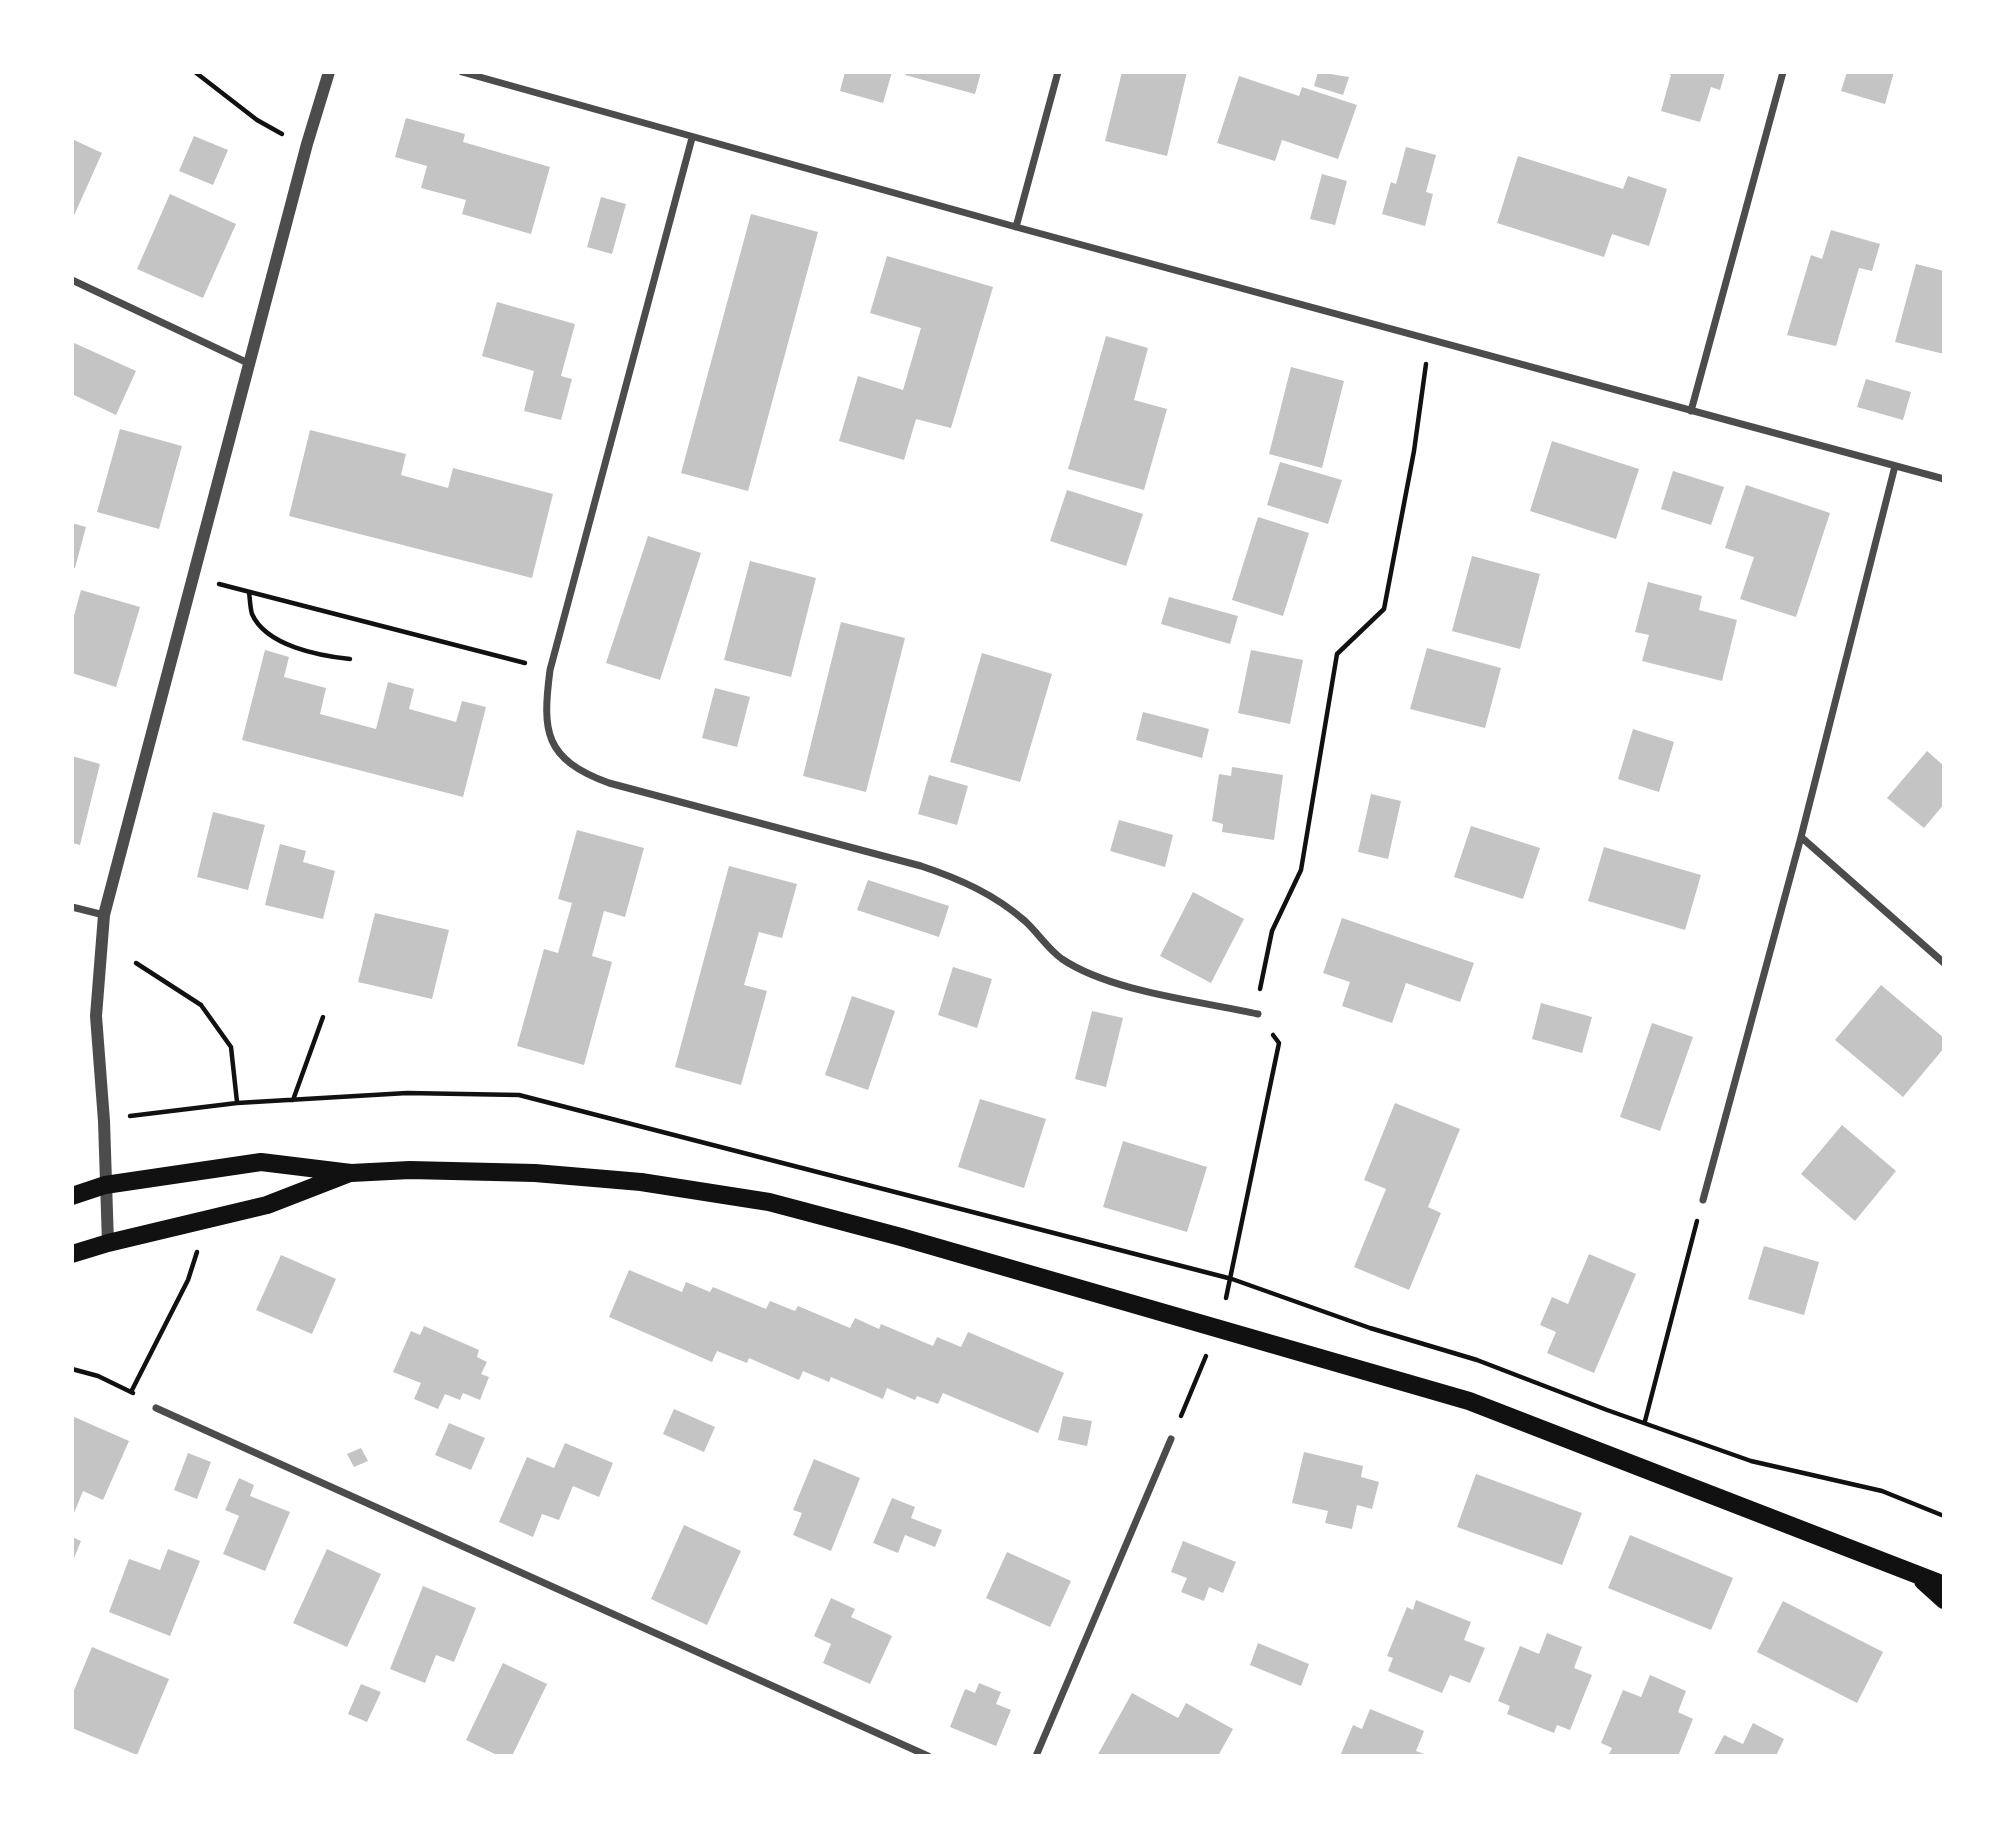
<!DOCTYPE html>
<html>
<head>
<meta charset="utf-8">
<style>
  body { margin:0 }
  #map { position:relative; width:2016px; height:1828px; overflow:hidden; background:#fff; font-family:Literata,serif }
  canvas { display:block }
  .frame { position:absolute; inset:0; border:74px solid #fff; pointer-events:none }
</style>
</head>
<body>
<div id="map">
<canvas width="2016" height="1828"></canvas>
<div class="frame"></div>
</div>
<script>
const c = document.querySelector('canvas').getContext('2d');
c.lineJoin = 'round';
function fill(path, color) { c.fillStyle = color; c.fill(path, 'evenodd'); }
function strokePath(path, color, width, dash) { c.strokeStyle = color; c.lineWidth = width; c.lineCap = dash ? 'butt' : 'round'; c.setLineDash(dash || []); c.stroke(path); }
fill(new Path2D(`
  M 845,72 L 892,72 L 883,103 L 840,91 Z
  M 906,72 L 981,72 L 975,94 L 905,75 Z
  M 1122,72 L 1187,72 L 1167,156 L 1105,141 Z
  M 1318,72 L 1349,77 L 1343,95 L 1314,86 Z
  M 1663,72 L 1725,72 L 1720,90 L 1711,87 L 1700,122 L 1661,111 L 1671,75 Z
  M 1847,72 L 1894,72 L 1885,104 L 1841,91 Z
  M 1239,76 L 1299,96 L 1302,87 L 1357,105 L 1338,159 L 1282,140 L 1275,161 L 1217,143 Z
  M 406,118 L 465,134 L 463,142 L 550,167 L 531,234 L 462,214 L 466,200 L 421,188 L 427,166 L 395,157 Z
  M 194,136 L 228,150 L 213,185 L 179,171 Z
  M 72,139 L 102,153 L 72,220 Z
  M 1406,147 L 1436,155 L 1426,192 L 1433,194 L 1425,226 L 1382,214 L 1391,182 L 1396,184 Z
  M 1518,156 L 1623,189 L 1628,176 L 1667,189 L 1649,246 L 1612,234 L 1604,257 L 1497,223 Z
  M 1322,174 L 1347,181 L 1335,225 L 1310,219 Z
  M 170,194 L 236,224 L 203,298 L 137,269 Z
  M 601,197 L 626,204 L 612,254 L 587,247 Z
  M 751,214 L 818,232 L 748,491 L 681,473 Z
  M 1831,230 L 1880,244 L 1872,271 L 1859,268 L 1836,346 L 1787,335 L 1811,255 L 1822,259 Z
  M 887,256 L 993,287 L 951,428 L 916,419 L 904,460 L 839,441 L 858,376 L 903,390 L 921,328 L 870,313 Z
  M 1916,264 L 1944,271 L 1944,354 L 1895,342 Z
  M 497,302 L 575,324 L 561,376 L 572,379 L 561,420 L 524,411 L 534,371 L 482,356 Z
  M 1106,336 L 1148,348 L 1134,400 L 1167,409 L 1144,490 L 1068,469 Z
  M 72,342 L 136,371 L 116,415 L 72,394 Z
  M 1291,367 L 1344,381 L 1322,468 L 1269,454 Z
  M 1866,379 L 1911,392 L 1903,420 L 1857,407 Z
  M 120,429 L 182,446 L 159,529 L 97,512 Z
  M 310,430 L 406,454 L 401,475 L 448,488 L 453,468 L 553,494 L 532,578 L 289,516 Z
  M 1552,441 L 1639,469 L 1616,539 L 1530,511 Z
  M 1280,462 L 1342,480 L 1328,524 L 1267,505 Z
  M 1673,471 L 1724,487 L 1711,525 L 1661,509 Z
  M 1746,485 L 1830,513 L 1796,617 L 1740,599 L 1754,557 L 1725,548 Z
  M 1067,490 L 1143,514 L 1126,566 L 1050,541 Z
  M 1258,517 L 1309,533 L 1283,616 L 1232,600 Z
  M 72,523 L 86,527 L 75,568 L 72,567 Z
  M 648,536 L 701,553 L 660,680 L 606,663 Z
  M 1472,556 L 1540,574 L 1520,649 L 1452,631 Z
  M 750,561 L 816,578 L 791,677 L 724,660 Z
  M 1648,582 L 1702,596 L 1699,610 L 1737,620 L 1722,681 L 1642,661 L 1649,635 L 1635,632 Z
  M 81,590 L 140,607 L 116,687 L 72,673 L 72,623 Z
  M 1169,597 L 1238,616 L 1230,644 L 1161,624 Z
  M 841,622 L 905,638 L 866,792 L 803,776 Z
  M 1427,648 L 1501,668 L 1485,728 L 1410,709 Z
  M 265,650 L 289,657 L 284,677 L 326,688 L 320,714 L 376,729 L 388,682 L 414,689 L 409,709 L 456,722 L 462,701 L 486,707 L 463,797 L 242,740 Z
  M 1251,650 L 1303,660 L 1290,724 L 1238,713 Z
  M 982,653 L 1052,674 L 1020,782 L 950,762 Z
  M 715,688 L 750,697 L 737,747 L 702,738 Z
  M 1143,712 L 1209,729 L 1202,758 L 1136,740 Z
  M 1633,729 L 1674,742 L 1659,792 L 1618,779 Z
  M 1927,751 L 1944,766 L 1944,804 L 1924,828 L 1887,798 Z
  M 72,756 L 100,764 L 80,845 L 72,843 Z
  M 1232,767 L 1283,775 L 1274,840 L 1222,832 L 1223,824 L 1212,821 L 1219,774 L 1231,776 Z
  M 929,775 L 968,786 L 957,825 L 918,814 Z
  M 1371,794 L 1401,801 L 1388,859 L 1358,852 Z
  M 213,812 L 265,825 L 248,890 L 197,877 Z
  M 1119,820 L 1173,835 L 1165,867 L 1110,851 Z
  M 1471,826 L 1540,848 L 1523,899 L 1454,877 Z
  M 577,830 L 644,848 L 625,917 L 604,911 L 592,956 L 612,962 L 584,1065 L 517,1046 L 544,949 L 558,953 L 572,903 L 558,899 Z
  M 280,844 L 306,851 L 303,862 L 335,871 L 323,919 L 265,905 Z
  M 1604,847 L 1701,875 L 1685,930 L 1588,901 Z
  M 729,866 L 797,884 L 782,938 L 759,932 L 744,985 L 767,991 L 741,1085 L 675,1067 Z
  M 868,880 L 949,906 L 939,937 L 857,910 Z
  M 1193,892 L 1244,919 L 1211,983 L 1160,956 Z
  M 375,913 L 449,930 L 432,999 L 358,982 Z
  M 1342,918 L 1474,963 L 1460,1002 L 1406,983 L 1392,1023 L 1342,1006 L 1350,982 L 1323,973 Z
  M 953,967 L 992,979 L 977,1028 L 938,1015 Z
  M 1881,985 L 1944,1038 L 1944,1048 L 1903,1097 L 1835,1040 Z
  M 852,996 L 895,1011 L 868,1090 L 825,1075 Z
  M 1541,1003 L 1592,1017 L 1582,1053 L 1532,1039 Z
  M 1092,1011 L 1123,1018 L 1106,1087 L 1075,1079 Z
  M 1652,1023 L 1693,1037 L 1660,1131 L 1620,1117 Z
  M 980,1099 L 1046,1119 L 1024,1188 L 958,1167 Z
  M 1395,1103 L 1460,1129 L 1428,1207 L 1441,1213 L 1409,1290 L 1354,1267 L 1386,1189 L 1364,1180 Z
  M 1842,1125 L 1896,1171 L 1855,1221 L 1801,1174 Z
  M 1123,1141 L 1207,1167 L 1187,1232 L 1103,1207 Z
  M 1764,1246 L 1819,1262 L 1804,1315 L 1748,1299 Z
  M 1589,1254 L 1636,1274 L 1594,1373 L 1547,1353 L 1556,1332 L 1540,1325 L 1552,1297 L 1568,1304 Z
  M 281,1255 L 336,1279 L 312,1334 L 256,1310 Z
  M 629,1270 L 682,1292 L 686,1282 L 710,1292 L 713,1287 L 766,1309 L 770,1301 L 795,1311 L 798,1306 L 850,1328 L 855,1318 L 879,1329 L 881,1324 L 933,1346 L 937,1337 L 961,1347 L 968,1332 L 1064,1373 L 1038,1433 L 943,1393 L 938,1404 L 917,1396 L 915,1400 L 887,1388 L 883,1399 L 831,1377 L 829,1382 L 803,1371 L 799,1380 L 749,1358 L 747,1363 L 717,1351 L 712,1362 L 609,1317 Z
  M 424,1326 L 479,1350 L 477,1357 L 487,1362 L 481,1374 L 489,1377 L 480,1400 L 463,1393 L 460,1400 L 445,1394 L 438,1409 L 414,1399 L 421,1383 L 393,1372 L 411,1331 L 420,1335 Z
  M 674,1409 L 715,1427 L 704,1452 L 663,1434 Z
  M 72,1416 L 129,1441 L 103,1500 L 83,1491 L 72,1518 Z
  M 1063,1416 L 1092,1421 L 1087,1446 L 1058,1440 Z
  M 449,1423 L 485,1438 L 471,1470 L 435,1455 Z
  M 565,1443 L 613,1463 L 599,1497 L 573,1486 L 559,1520 L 542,1514 L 533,1537 L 499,1522 L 527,1457 L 554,1468 Z
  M 361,1448 L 368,1461 L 354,1467 L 347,1454 Z
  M 1304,1452 L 1363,1466 L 1361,1477 L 1379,1482 L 1372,1509 L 1357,1505 L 1352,1529 L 1325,1523 L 1328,1511 L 1292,1503 Z
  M 188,1453 L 211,1462 L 197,1499 L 174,1490 Z
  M 814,1459 L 860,1478 L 831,1551 L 793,1535 L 802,1513 L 793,1510 Z
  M 1476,1474 L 1582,1513 L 1562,1565 L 1457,1527 Z
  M 239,1478 L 254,1485 L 250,1496 L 290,1512 L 265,1571 L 223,1554 L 239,1516 L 225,1510 Z
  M 892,1498 L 915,1507 L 911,1518 L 942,1530 L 935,1547 L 905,1535 L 898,1553 L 873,1543 Z
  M 684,1525 L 741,1551 L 707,1625 L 651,1599 Z
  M 1630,1535 L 1733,1578 L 1711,1630 L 1608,1588 Z
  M 72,1537 L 81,1541 L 72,1563 Z
  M 1183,1541 L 1236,1562 L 1223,1593 L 1209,1587 L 1204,1601 L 1181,1592 L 1187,1578 L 1171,1572 Z
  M 168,1549 L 200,1561 L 170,1636 L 109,1612 L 129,1559 L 160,1570 Z
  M 327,1549 L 381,1574 L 347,1647 L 293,1623 Z
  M 1007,1552 L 1071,1581 L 1050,1627 L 986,1598 Z
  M 423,1586 L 476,1608 L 454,1662 L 436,1655 L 425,1683 L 390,1669 Z
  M 831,1598 L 855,1609 L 851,1617 L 892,1636 L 870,1684 L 823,1663 L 831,1644 L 814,1636 Z
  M 1416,1600 L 1471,1622 L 1464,1640 L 1485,1648 L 1470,1683 L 1450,1675 L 1442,1693 L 1388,1671 L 1393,1658 L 1387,1656 L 1407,1607 L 1413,1610 Z
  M 1783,1601 L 1883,1652 L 1857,1703 L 1757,1652 Z
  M 1547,1633 L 1582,1647 L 1574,1668 L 1592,1675 L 1570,1730 L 1557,1725 L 1554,1733 L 1507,1714 L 1510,1706 L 1498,1701 L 1520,1646 L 1539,1654 Z
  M 1258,1643 L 1309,1664 L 1301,1686 L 1250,1665 Z
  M 92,1647 L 169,1679 L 137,1755 L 72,1728 L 72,1695 Z
  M 503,1663 L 547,1684 L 512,1756 L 499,1756 L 466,1740 Z
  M 1650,1675 L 1686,1691 L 1678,1712 L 1693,1719 L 1678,1756 L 1609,1754 L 1612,1748 L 1601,1743 L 1623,1690 L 1641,1697 Z
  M 979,1683 L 1001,1692 L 996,1704 L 1011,1710 L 996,1746 L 950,1727 L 965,1689 L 975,1693 Z
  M 361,1684 L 381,1692 L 367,1722 L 348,1714 Z
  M 1132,1693 L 1178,1718 L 1186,1703 L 1233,1729 L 1218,1756 L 1097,1756 Z
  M 1370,1709 L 1424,1731 L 1416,1751 L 1430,1756 L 1340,1756 L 1353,1725 L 1362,1729 Z
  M 1753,1723 L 1784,1739 L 1776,1756 L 1713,1756 L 1724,1735 L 1743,1744 Z`), '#c4c4c4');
strokePath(new Path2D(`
  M 195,72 L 257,120 L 282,134
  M 219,584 L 525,663
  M 249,592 C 250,599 250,607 252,614 C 266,646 320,656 350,659
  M 136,963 L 201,1005 L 231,1047 L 237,1102
  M 1260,989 L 1272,931 L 1301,870 L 1337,654 L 1384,609 L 1414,451 L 1426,364
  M 293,1100 L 323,1017
  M 130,1116 L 237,1103 L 407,1093 L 519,1095 L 1232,1279 L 1370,1328 L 1477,1360 L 1607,1410 L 1751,1461 L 1882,1491 L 1944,1516
  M 1226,1298 L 1279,1043 L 1273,1035
  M 72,1369 L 98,1376 L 133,1393
  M 131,1392 L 188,1280 L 197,1252
  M 1181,1416 L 1206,1356
  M 1645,1421 L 1697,1221`), '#111', 4.5);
strokePath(new Path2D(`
  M 462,72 L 1016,227 L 1944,479
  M 692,138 L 550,670 C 542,732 544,759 609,783 L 921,866 C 960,879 994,894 1025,921 C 1038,933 1048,949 1062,959 C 1111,992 1200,1001 1258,1014
  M 1016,227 L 1058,72
  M 72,280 L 250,364
  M 1691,411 L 1783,72
  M 1801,837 L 1944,963
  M 72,907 L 104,915
  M 1703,1200 L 1801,837 L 1895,466
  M 156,1408 L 928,1756
  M 1036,1756 L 1171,1439`), '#4c4c4c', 7);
strokePath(new Path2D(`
  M 108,1243 L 104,1121 L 96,1016 L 104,915 L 307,144 L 329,72`), '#4c4c4c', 12);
strokePath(new Path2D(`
  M 72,1196 L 105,1185 L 261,1162 L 351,1173 L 410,1170 L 535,1173 L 641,1182 L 769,1202 L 901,1237 L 1469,1401 L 1944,1585
  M 72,1254 L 108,1243 L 267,1205 L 347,1174
  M 1923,1581 L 1944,1600`), '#111', 18);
</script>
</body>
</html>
